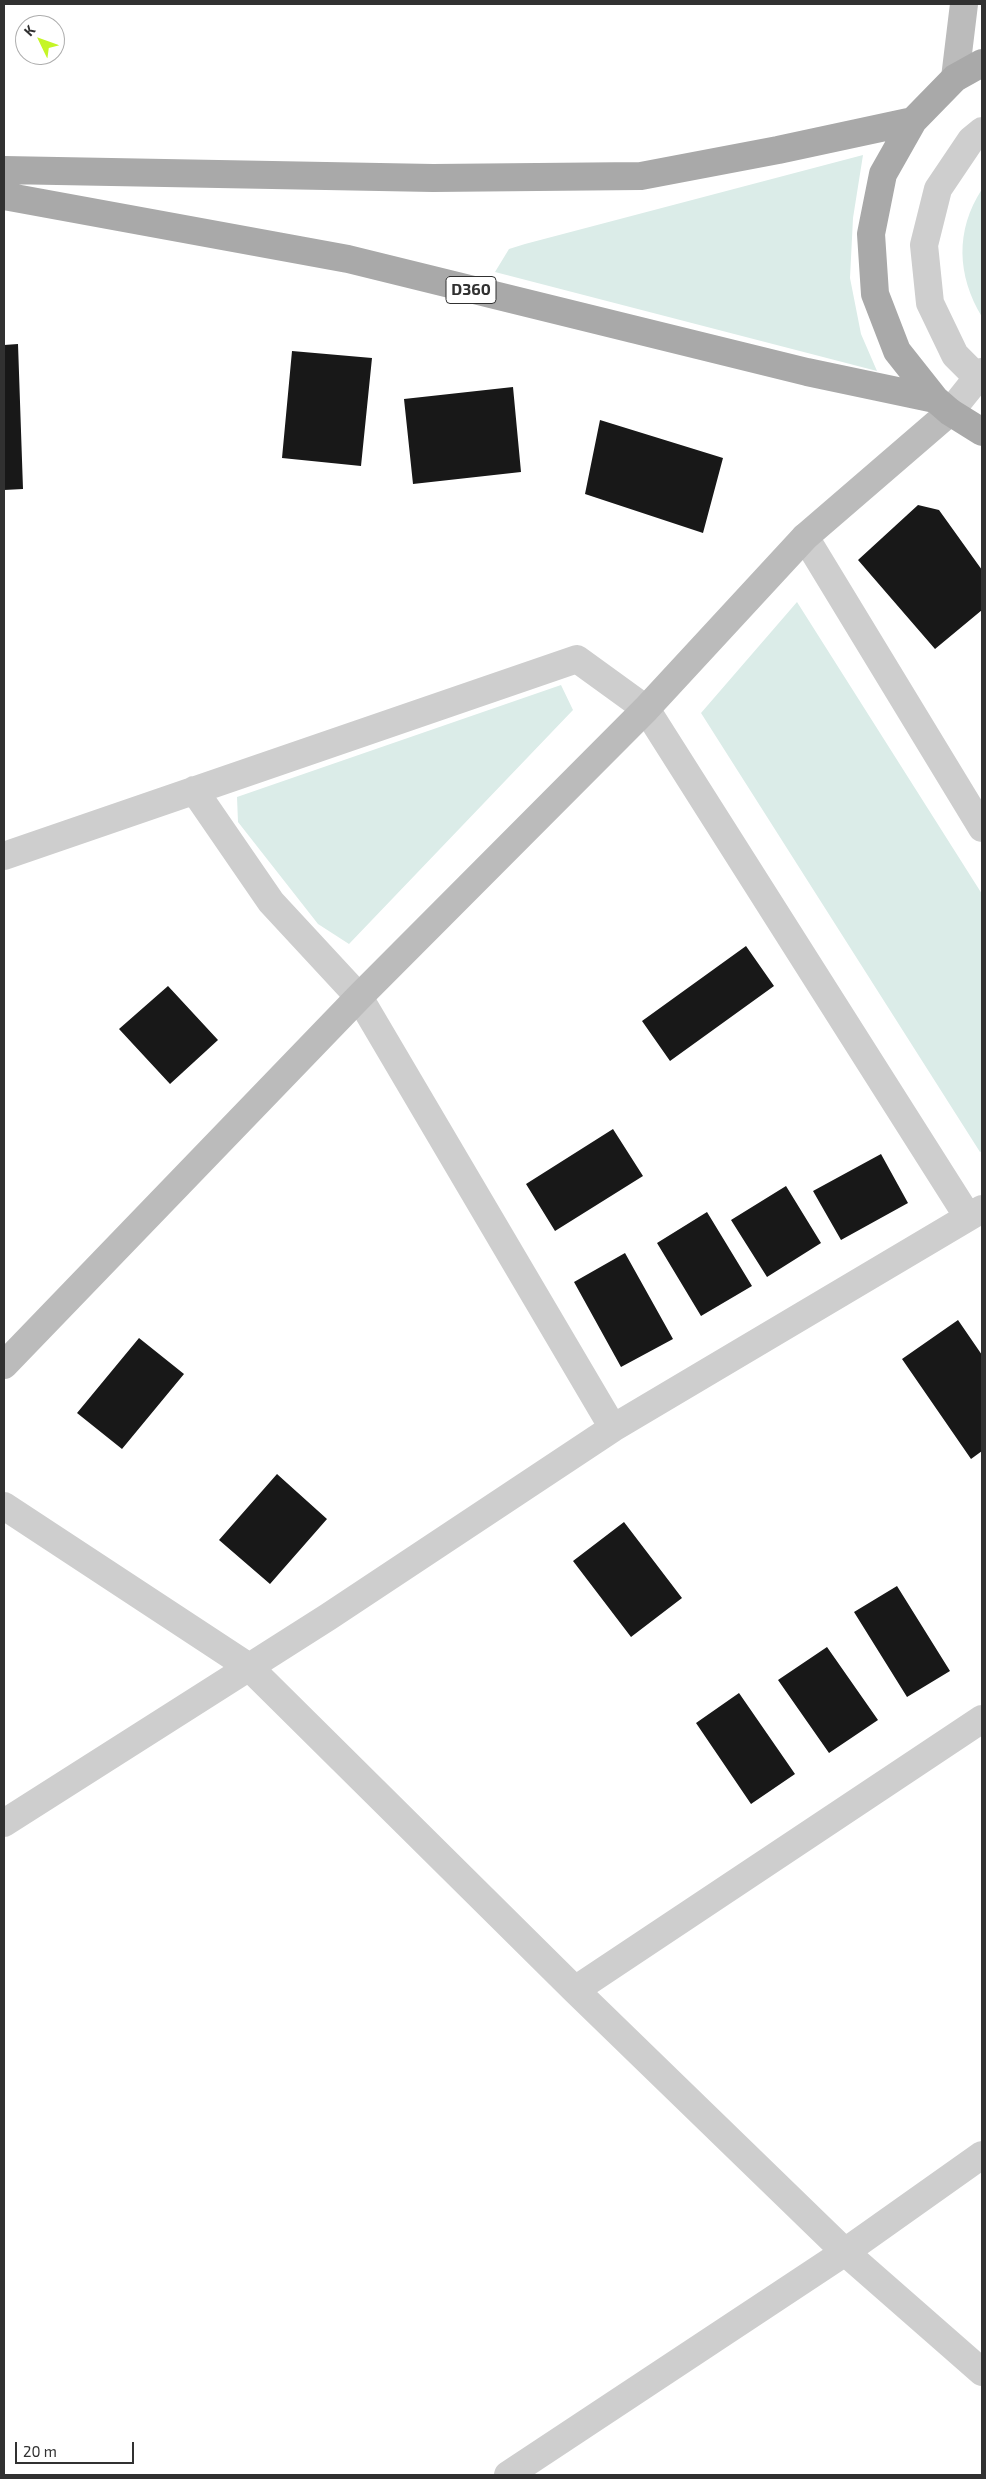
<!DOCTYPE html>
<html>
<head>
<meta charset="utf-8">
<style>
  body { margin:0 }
  #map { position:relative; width:986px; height:2479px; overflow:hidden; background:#fff; font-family:"Exo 2",sans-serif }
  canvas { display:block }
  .frame { position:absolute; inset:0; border:5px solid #313131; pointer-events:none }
  .north { position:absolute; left:15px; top:15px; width:50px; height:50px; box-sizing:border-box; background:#fff; border:1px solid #adadad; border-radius:50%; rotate:312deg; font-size:14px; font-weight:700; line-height:20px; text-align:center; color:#313131 }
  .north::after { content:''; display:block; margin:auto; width:18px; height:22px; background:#c5f526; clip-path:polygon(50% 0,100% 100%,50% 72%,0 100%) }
  .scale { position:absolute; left:15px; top:2442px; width:119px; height:22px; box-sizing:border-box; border:2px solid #313131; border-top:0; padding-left:6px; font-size:15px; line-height:18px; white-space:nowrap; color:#313131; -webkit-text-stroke:4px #fff; paint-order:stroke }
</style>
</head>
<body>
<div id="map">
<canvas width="986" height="2479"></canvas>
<div class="frame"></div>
<div class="north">K</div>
<div class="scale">20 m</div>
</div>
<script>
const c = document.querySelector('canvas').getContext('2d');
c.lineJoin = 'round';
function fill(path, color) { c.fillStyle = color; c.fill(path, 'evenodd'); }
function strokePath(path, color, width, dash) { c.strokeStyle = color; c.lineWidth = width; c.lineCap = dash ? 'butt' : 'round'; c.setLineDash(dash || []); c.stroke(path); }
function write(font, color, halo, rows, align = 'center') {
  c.font = font + ' "Exo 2",sans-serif'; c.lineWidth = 5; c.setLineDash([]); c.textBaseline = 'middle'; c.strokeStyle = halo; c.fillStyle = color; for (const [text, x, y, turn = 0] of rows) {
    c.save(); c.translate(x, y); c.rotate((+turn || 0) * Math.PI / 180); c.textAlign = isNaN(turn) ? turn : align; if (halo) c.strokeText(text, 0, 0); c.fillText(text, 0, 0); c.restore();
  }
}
fill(new Path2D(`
  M 863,155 L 853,218 L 850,278 L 861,334 L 877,371 L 495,272 L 509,249 L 525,244 Z
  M 982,189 L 982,317 C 957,275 955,231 982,189 Z
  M 797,602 L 982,894 L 982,1151 L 980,1152 L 701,713 Z
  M 561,685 L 573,710 L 349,944 L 318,924 L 238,822 L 237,797 Z`), '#dbece8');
fill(new Path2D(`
  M 18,344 L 23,489 L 4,490 L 4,345 Z
  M 292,351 L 372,358 L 361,466 L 282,458 Z
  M 513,387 L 521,472 L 413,484 L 404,399 Z
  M 600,420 L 723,458 L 703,533 L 585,494 Z
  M 918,505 L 939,510 L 982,570 L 982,610 L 935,649 L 858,560 Z
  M 746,946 L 774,986 L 670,1061 L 642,1021 Z
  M 168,986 L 218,1040 L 170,1084 L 119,1029 Z
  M 613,1129 L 643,1176 L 555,1231 L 526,1184 Z
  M 881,1154 L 908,1203 L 841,1240 L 813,1191 Z
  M 786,1186 L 821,1243 L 767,1277 L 731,1220 Z
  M 707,1212 L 752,1286 L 701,1316 L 657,1243 Z
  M 625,1253 L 673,1339 L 621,1367 L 574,1282 Z
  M 958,1320 L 982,1355 L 982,1451 L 971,1459 L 902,1359 Z
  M 139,1338 L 184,1374 L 122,1449 L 77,1413 Z
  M 277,1474 L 327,1519 L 270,1584 L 219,1540 Z
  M 624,1522 L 682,1598 L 631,1637 L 573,1561 Z
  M 897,1586 L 950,1671 L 907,1697 L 854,1612 Z
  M 827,1647 L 878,1720 L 829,1753 L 778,1680 Z
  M 739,1693 L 795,1774 L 751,1804 L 696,1723 Z`), '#181818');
strokePath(new Path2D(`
  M 982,131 L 971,140 L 938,189 L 924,245 L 930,303 L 955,355 L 982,382
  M 950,412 L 982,372
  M 805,537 L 982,828
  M 194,790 L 271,902 L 359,997 L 613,1428
  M 4,856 L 577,659 L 646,709 L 968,1217
  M 4,1506 L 249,1667 L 575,1990 L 845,2252 L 982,2372
  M 4,1823 L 328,1617 L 613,1428 L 982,1209
  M 575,1990 L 982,1719
  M 508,2475 L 845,2252 L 982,2155`), '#cecece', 28);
strokePath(new Path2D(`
  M 955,78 L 964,4
  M 4,1365 L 359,997 L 646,709 L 805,537 L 950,412`), '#bbb', 28);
strokePath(new Path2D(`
  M 982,63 L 955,78 L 913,121 L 883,174 L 871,234 L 875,294 L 897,351 L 935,399 L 950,412 L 982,432
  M 4,170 L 433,178 L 641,176 L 778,150 L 913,121
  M 4,196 L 348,259 L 807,372 L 935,399`), '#a9a9a9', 28);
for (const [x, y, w] of [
  [471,290,50]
]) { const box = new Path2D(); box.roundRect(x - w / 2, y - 13.5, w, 27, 4); c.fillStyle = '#fff'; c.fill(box); strokePath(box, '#313131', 1); }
write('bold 16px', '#313131', null, [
  ["D360",471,290]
]);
</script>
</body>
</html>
